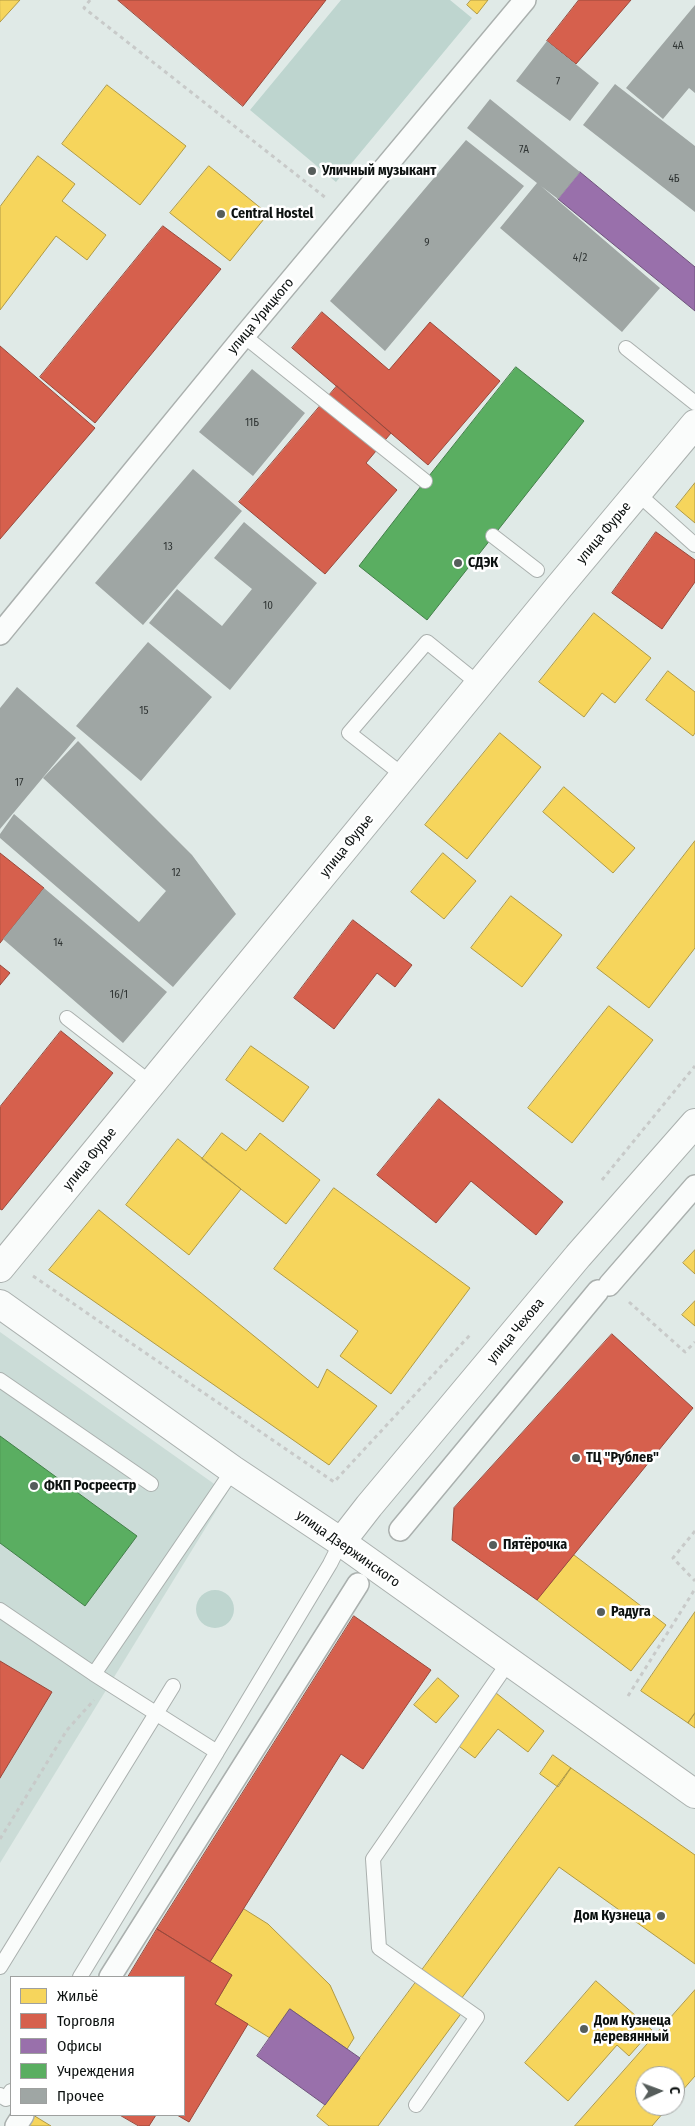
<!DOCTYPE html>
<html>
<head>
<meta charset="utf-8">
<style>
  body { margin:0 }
  #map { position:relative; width:695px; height:2126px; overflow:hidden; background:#e0eae7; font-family:"Fira Sans Condensed",sans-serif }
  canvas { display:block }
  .legend { position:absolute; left:10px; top:1976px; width:175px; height:140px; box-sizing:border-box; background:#fff; border:1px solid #9ea09f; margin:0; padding:6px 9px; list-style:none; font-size:15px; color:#0c1110 }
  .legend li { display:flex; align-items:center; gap:10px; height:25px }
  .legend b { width:25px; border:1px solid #9ea09f }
  .north { position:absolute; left:635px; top:2066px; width:50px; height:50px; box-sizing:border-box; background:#fff; border:1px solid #9ea09f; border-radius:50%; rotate:88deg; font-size:14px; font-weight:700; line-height:20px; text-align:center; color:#0c1110 }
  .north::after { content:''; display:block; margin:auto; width:18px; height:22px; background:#565d5b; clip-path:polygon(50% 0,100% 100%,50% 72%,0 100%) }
</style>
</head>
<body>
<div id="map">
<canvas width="695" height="2126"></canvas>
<ul class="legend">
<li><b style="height:14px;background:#f6d55c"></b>Жильё</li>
<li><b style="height:14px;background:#d6604d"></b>Торговля</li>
<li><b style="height:14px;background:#9970ab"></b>Офисы</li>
<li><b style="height:14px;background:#5aae61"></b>Учреждения</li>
<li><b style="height:14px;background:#9fa6a4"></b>Прочее</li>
</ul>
<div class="north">С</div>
</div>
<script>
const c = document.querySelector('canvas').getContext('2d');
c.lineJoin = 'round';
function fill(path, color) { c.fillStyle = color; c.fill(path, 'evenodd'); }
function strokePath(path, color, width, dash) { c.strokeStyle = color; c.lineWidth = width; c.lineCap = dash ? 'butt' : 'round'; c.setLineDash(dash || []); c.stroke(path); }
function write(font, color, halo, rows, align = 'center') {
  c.font = font + ' "Fira Sans Condensed",sans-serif'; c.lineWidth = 5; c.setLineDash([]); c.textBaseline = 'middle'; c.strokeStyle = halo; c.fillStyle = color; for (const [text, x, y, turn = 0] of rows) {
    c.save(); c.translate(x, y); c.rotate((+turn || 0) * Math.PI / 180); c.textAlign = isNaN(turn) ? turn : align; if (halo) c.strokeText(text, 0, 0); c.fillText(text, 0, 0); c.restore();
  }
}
fill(new Path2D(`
  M 0,1332 L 227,1493 L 0,1863 Z`), '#cbdcd7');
fill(new Path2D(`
  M 341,0 L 450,0 L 472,18 L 336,182 L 250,110 Z
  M196 1609a19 19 0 1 1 38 0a19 19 0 1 1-38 0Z`), '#bed5cf');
const homes = new Path2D(`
  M 0,0 L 20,0 L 0,22 Z
  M 471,0 L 488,0 L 477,14 L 467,5 Z
  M 107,85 L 186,146 L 140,205 L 62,144 Z
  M 38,156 L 75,184 L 62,201 L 106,235 L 87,260 L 56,236 L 0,310 L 0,207 Z
  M 209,166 L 268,214 L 230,261 L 170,213 Z
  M 695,483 L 695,523 L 676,507 Z
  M 594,613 L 651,658 L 615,703 L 602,693 L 584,717 L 539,682 Z
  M 668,671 L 695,692 L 695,733 L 693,736 L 646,700 Z
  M 500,733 L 541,767 L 467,859 L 425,825 Z
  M 564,787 L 635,848 L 613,873 L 543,812 Z
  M 695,841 L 695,948 L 649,1008 L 597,968 Z
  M 443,853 L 476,881 L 444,919 L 411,892 Z
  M 511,896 L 562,935 L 522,987 L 471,948 Z
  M 609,1006 L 653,1040 L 572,1143 L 528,1108 Z
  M 251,1046 L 309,1087 L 283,1122 L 226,1080 Z
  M 222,1133 L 246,1151 L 260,1133 L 320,1180 L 286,1224 L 202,1159 Z
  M 178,1139 L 241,1189 L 189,1255 L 126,1205 Z
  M 334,1188 L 470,1288 L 391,1394 L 340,1356 L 358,1331 L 274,1269 Z
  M 99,1210 L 318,1388 L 327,1369 L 377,1406 L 329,1465 L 49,1270 Z
  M 695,1250 L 695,1274 L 683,1263 Z
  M 695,1301 L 695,1326 L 682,1315 Z
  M 574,1555 L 666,1625 L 631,1671 L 537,1600 Z
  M 695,1612 L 695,1713 L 688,1723 L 641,1691 Z
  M 438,1678 L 459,1696 L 436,1723 L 414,1705 Z
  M 496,1693 L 544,1731 L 528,1752 L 498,1729 L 475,1758 L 456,1744 Z
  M 695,1713 L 695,1728 L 688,1723 Z
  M 553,1755 L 571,1768 L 558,1787 L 540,1774 Z
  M 571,1768 L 695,1855 L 695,1964 L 559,1867 L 461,1999 L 422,1970 Z
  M 244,1909 L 268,1924 L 330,1985 L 354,2038 L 347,2049 L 290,2009 L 270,2038 L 215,2004 L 232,1975 L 210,1962 Z
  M 419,1978 L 463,2011 L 378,2126 L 329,2126 L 317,2116 Z
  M 596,1981 L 652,2030 L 629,2056 L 617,2045 L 568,2101 L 525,2063 Z
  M 695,1990 L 695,2076 L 675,2099 L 675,2076 L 645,2076 L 645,2106 L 669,2106 L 652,2126 L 575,2126 Z
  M 33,2115 L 51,2126 L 23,2126 Z`);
fill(homes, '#f6d55c');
strokePath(homes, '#b09a45', 1);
const shops = new Path2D(`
  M 118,0 L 326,0 L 243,106 Z
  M 579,0 L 631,0 L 576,64 L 547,41 Z
  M 163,226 L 221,269 L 95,423 L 40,377 Z
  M 322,312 L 389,370 L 430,322 L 500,381 L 428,465 L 292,348 Z
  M 0,346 L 95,428 L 0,539 Z
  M 337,386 L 391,433 L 366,463 L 397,490 L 325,574 L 239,502 Z
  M 656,532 L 695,560 L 695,582 L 662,629 L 612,593 Z
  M 0,853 L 44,888 L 0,943 Z
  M 353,920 L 412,965 L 395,987 L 377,973 L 334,1029 L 294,998 Z
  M 0,965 L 10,973 L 0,985 Z
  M 61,1031 L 113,1073 L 2,1210 L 0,1209 L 0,1107 Z
  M 439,1099 L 563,1202 L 536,1235 L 471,1181 L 436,1223 L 377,1175 Z
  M 612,1334 L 693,1408 L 537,1600 L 452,1540 L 454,1508 Z
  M 354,1616 L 431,1670 L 363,1769 L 341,1754 L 210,1962 L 157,1929 Z
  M 0,1661 L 52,1692 L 0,1778 Z
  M 157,1929 L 232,1975 L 215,2004 L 248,2024 L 189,2122 L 177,2115 L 184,2115 L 184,1977 L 128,1977 Z
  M 120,2115 L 156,2115 L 149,2126 L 139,2126 Z`);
fill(shops, '#d6604d');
strokePath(shops, '#99483b', 1);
const offices = new Path2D(`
  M 580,172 L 695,267 L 695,311 L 558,199 Z
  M 290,2009 L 360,2058 L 325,2105 L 257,2056 Z`);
fill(offices, '#9970ab');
strokePath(offices, '#6f547c', 1);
const public = new Path2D(`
  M 516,367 L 584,421 L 427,620 L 359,566 L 425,481 Z
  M 0,1436 L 137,1536 L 85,1606 L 0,1543 Z`);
fill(public, '#5aae61');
strokePath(public, '#437f49', 1);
fill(new Path2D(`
  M 695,5 L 695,93 L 689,88 L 663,119 L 626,88 Z
  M 547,41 L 599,83 L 570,121 L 516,81 Z
  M 615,84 L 695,146 L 695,212 L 583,125 Z
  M 490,99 L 580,172 L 558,199 L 541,186 L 660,288 L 622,332 L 500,228 L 537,183 L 467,128 Z
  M 466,140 L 524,186 L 385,351 L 330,301 Z
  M 252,369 L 305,413 L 253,476 L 199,432 Z
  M 193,469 L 242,511 L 143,625 L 95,583 Z
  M 244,522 L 317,583 L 230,690 L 149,623 L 177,589 L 222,626 L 252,589 L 214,558 Z
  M 148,642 L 212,697 L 141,781 L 76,726 Z
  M 17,687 L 76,738 L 0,829 L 0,708 Z
  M 78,741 L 192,855 L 236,914 L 173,987 L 0,838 L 0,834 L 14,814 L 139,922 L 166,891 L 43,778 Z
  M 44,888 L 167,992 L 123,1043 L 3,939 Z`), '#9fa6a4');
const service = new Path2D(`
  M 244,336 L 425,481
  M 626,348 L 695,403
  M 637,493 L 695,545
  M 493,536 L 537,570
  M 404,776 L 349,733 L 427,642 L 479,684
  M 67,1018 L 152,1084
  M 0,1380 L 151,1484
  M 0,1610 L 94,1674 L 233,1470
  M 217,1752 L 330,1564 L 341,1542
  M 0,1967 L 173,1686
  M 80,1977 L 217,1752 L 94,1674
  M 0,2095 L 6,2099 L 11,2091
  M 416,2105 L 477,2017 L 379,1948 L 373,1859 L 508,1663`);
const pedestrian = new Path2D(`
  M 0,634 L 244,336 L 525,0
  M 609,1285 L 695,1186
  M 400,1530 L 598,1291
  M 110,1977 L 358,1584
  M 16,2126 L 23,2115`);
const tertiary = new Path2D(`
  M 0,1268 L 558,588 L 695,424
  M 341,1542 L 369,1506 L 578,1256 L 695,1123`);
const secondary = new Path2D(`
  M 0,1304 L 233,1470 L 341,1542 L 695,1794`);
strokePath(service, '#aab0ae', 16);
strokePath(pedestrian, '#aab0ae', 24);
strokePath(tertiary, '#aab0ae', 30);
strokePath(secondary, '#aab0ae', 30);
strokePath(new Path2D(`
  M 90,0 L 84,8 L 326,198
  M 602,1180 L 695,1066
  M 33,1276 L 334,1482 L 470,1335
  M 629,1302 L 685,1352 L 695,1342
  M 695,1531 L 673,1558 L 695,1581
  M 628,1696 L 695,1589
  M 0,1839 L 67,1730 L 94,1700`), '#c8cac9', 3, [4, 4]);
strokePath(service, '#fafcfb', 14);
strokePath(pedestrian, '#fafcfb', 21);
strokePath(tertiary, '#fafcfb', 28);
strokePath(secondary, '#fafcfb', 28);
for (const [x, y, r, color] of [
  [312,171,5,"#565d5b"],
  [221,214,5,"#565d5b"],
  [458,563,5,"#565d5b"],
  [576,1458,5,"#565d5b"],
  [34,1486,5,"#565d5b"],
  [493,1545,5,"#565d5b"],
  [601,1612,5,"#565d5b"],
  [661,1916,5,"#565d5b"],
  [584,2029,5,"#565d5b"]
]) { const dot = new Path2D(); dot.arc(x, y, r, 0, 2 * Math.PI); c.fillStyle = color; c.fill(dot); strokePath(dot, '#fff', 2); }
write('11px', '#313635', null, [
  ["4А",678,46],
  ["7",558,82],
  ["7А",524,150],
  ["4Б",674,179],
  ["9",427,243],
  ["4/2",580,258],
  ["11Б",252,423],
  ["13",168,547],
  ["10",268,606],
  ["15",144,711],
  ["17",19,783],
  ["12",176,873],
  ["14",58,943],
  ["16/1",119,995]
]);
write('bold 14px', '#0c1110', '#fff', [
  ["Уличный музыкант",322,171],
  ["Central Hostel",231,214],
  ["СДЭК",468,563],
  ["ТЦ \"Рублев\"",586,1458],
  ["ФКП Росреестр",44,1486],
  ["Пятёрочка",503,1545],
  ["Радуга",611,1612],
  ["Дом Кузнеца",651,1916,"right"],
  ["Дом Кузнеца",594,2021],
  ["деревянный",594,2037]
], 'left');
write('14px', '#0c1110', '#fff', [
  ["улица Урицкого",261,316,-50],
  ["улица Фурье",604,533,-50],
  ["улица Фурье",347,846,-51],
  ["улица Фурье",90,1159,-51],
  ["улица Чехова",516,1331,-50],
  ["улица Дзержинского",348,1549,35]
]);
</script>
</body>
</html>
